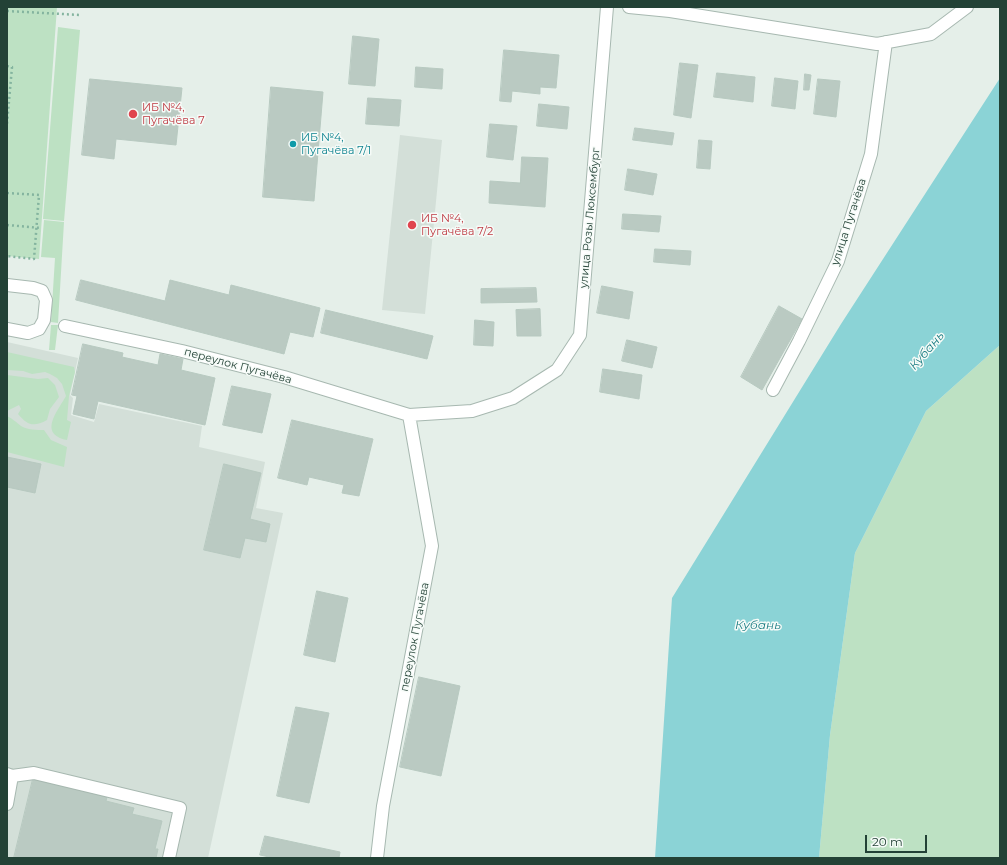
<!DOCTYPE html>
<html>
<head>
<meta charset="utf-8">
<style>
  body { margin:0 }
  #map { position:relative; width:1007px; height:865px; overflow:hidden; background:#e5efe9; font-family:Montserrat,sans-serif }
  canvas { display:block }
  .frame { position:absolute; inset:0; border:8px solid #234236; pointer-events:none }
  .scale { position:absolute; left:865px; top:835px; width:62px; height:18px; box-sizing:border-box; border:2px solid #234236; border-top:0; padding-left:5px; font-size:12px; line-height:14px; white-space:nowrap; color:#234236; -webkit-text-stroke:3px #f6fbf8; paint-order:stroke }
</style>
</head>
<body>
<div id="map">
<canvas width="1007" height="865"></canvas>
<div class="frame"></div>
<div class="scale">20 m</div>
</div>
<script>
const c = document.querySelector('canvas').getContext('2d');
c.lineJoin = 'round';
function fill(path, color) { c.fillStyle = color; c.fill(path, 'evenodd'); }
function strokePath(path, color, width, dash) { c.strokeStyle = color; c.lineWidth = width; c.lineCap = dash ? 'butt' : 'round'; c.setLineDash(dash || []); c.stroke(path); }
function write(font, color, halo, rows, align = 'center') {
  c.font = font + ' Montserrat,sans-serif'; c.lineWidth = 3; c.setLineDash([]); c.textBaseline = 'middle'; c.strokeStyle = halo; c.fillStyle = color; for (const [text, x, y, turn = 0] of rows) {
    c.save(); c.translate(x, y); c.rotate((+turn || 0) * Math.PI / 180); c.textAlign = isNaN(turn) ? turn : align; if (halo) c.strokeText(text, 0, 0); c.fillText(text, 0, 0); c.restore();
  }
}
fill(new Path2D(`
  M 400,135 L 442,140 L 425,314 L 382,310 Z
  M 7,342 L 78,358 L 70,395 L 73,398 L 71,415 L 94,422 L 99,404 L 202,426 L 199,447 L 265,462 L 256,508 L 283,513 L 208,858 L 7,858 Z`), '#d3dfd8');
fill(new Path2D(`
  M 7,7 L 57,7 L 39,259 L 7,256 Z
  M 58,27 L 80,30 L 64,221 L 43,219 Z
  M 44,220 L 64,222 L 58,323 L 51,322 L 55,258 L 41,257 Z
  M 51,325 L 58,325 L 55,350 L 49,350 Z
  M 1000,345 L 1000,858 L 819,858 L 830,735 L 855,553 L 926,411 Z
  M 7,352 L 74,367 L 75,372 L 69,396 L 67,420 L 71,422 L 67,440 C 38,434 57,412 66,396 L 62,384 L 57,378 L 50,374 L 45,372 L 32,374 L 23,371 L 7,370 Z
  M 7,375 L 38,379 L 48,378 L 55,385 L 59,397 L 50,409 L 47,420 C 34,427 28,426 18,414 L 21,409 L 19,405 L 7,411 Z
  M 7,416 C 13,419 16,422 21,426 C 27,430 37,430 44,430 L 51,440 L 67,447 L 64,467 L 7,452 Z`), '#bde1c3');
fill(new Path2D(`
  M 1000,78 L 1000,345 L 926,411 L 855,553 L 830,735 L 819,858 L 655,858 L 672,598 L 841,324 Z`), '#8bd3d6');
const building = new Path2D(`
  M 353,36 L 379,39 L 375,86 L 349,84 Z
  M 504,50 L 559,55 L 556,88 L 540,87 L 540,94 L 512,91 L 511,102 L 500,101 Z
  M 680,63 L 698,65 L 691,118 L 674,115 Z
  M 416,67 L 443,69 L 442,89 L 415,87 Z
  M 717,73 L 755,77 L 753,102 L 714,97 Z
  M 805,74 L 811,75 L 809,90 L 804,90 Z
  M 775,78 L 798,81 L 795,109 L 772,106 Z
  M 90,79 L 182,88 L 176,145 L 116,139 L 114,159 L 82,155 Z
  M 818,79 L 840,81 L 836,117 L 814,114 Z
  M 271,87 L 323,92 L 314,201 L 263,197 Z
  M 368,98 L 401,100 L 399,126 L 366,124 Z
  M 539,104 L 569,107 L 567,129 L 537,126 Z
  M 490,124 L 517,126 L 513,160 L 487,157 Z
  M 635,128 L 674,133 L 672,145 L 633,140 Z
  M 699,140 L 712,141 L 710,169 L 697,168 Z
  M 522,157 L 548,158 L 545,207 L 489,203 L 490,181 L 520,183 Z
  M 628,169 L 657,174 L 653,195 L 625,190 Z
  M 623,214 L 661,216 L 659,232 L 622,229 Z
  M 655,249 L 691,251 L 690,265 L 654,262 Z
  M 81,280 L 165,301 L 170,280 L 229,295 L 231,285 L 320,308 L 313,337 L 290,332 L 284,354 L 76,300 Z
  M 602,286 L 633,292 L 629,319 L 597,313 Z
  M 536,288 L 537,302 L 481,303 L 481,289 Z
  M 779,306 L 802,319 L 762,390 L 741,377 Z
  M 540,309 L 541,336 L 517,336 L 516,310 Z
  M 326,310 L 433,336 L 427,359 L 321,333 Z
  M 475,320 L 494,322 L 493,346 L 474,345 Z
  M 627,340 L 657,347 L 652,368 L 622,361 Z
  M 83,344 L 123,353 L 122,357 L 158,365 L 160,354 L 183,359 L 181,370 L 215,378 L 205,425 L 98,401 L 94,419 L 73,414 L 77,396 L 72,395 Z
  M 603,369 L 642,375 L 639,399 L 600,392 Z
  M 232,386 L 271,394 L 262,433 L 223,425 Z
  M 292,420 L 373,439 L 359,496 L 342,493 L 344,485 L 309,477 L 307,485 L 278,478 Z
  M 7,457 L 41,464 L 35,493 L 7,487 Z
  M 224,464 L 261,473 L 250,519 L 270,524 L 266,542 L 245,538 L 240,558 L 204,550 Z
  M 317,591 L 348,598 L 335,662 L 304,655 Z
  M 419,677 L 460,686 L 441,776 L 400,767 Z
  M 296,707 L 329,713 L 309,803 L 277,796 Z
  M 33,779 L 107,797 L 106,801 L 134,808 L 132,814 L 162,821 L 155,849 L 158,849 L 156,858 L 14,858 Z
  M 265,836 L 340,852 L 339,858 L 274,858 L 260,855 Z`);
fill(building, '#bacac2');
strokePath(building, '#b7c9c0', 1);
const minor = new Path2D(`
  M 629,7 L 670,11 L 877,44 L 931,34 L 967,7
  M 7,285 L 33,288 L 42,291 L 46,300 L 44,320 L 39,329 L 28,333 L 7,329
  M 65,326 L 182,351 L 284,377 L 409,415 L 472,411 L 513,398 L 557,370 L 580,335 L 607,7
  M 773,390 L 799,341 L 838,261 L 871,154 L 886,42
  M 7,774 L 12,776 L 7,804
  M 12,776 L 34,773 L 180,808 L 169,858
  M 377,858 L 383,806 L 432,546 L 409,415`);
strokePath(minor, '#a7b8b0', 14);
strokePath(new Path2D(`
  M 7,11 L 80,15
  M 7,66 L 12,67 L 7,124
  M 7,193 L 39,195 L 34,259 L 7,256
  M 7,225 L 41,228`), '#84b49f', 2.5, [2, 3]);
strokePath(minor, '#fff', 12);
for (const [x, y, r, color] of [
  [133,114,5,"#e0444e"],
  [293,144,4,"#0f9aa8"],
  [412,225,5,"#e0444e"]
]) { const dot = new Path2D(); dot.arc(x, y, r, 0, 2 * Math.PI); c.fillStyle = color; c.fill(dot); strokePath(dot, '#f6fbf8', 1.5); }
write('11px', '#be3a42', '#f6fbf8', [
  ["ИБ №4,",142,108],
  ["Пугачёва 7",142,121],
  ["ИБ №4,",421,219],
  ["Пугачёва 7/2",421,232]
], 'left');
write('11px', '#0d838f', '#f6fbf8', [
  ["ИБ №4,",301,138],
  ["Пугачёва 7/1",301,151]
], 'left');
write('11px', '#234236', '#f6fbf8', [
  ["улица Розы Люксембург",590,218,-85],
  ["улица Пугачёва",849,222,-72],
  ["переулок Пугачёва",238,366,15],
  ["переулок Пугачёва",415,637,-79]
]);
write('italic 12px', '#197c82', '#f6fbf8', [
  ["Кубань",927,351,-49],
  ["Кубань",758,625]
]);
</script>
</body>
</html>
